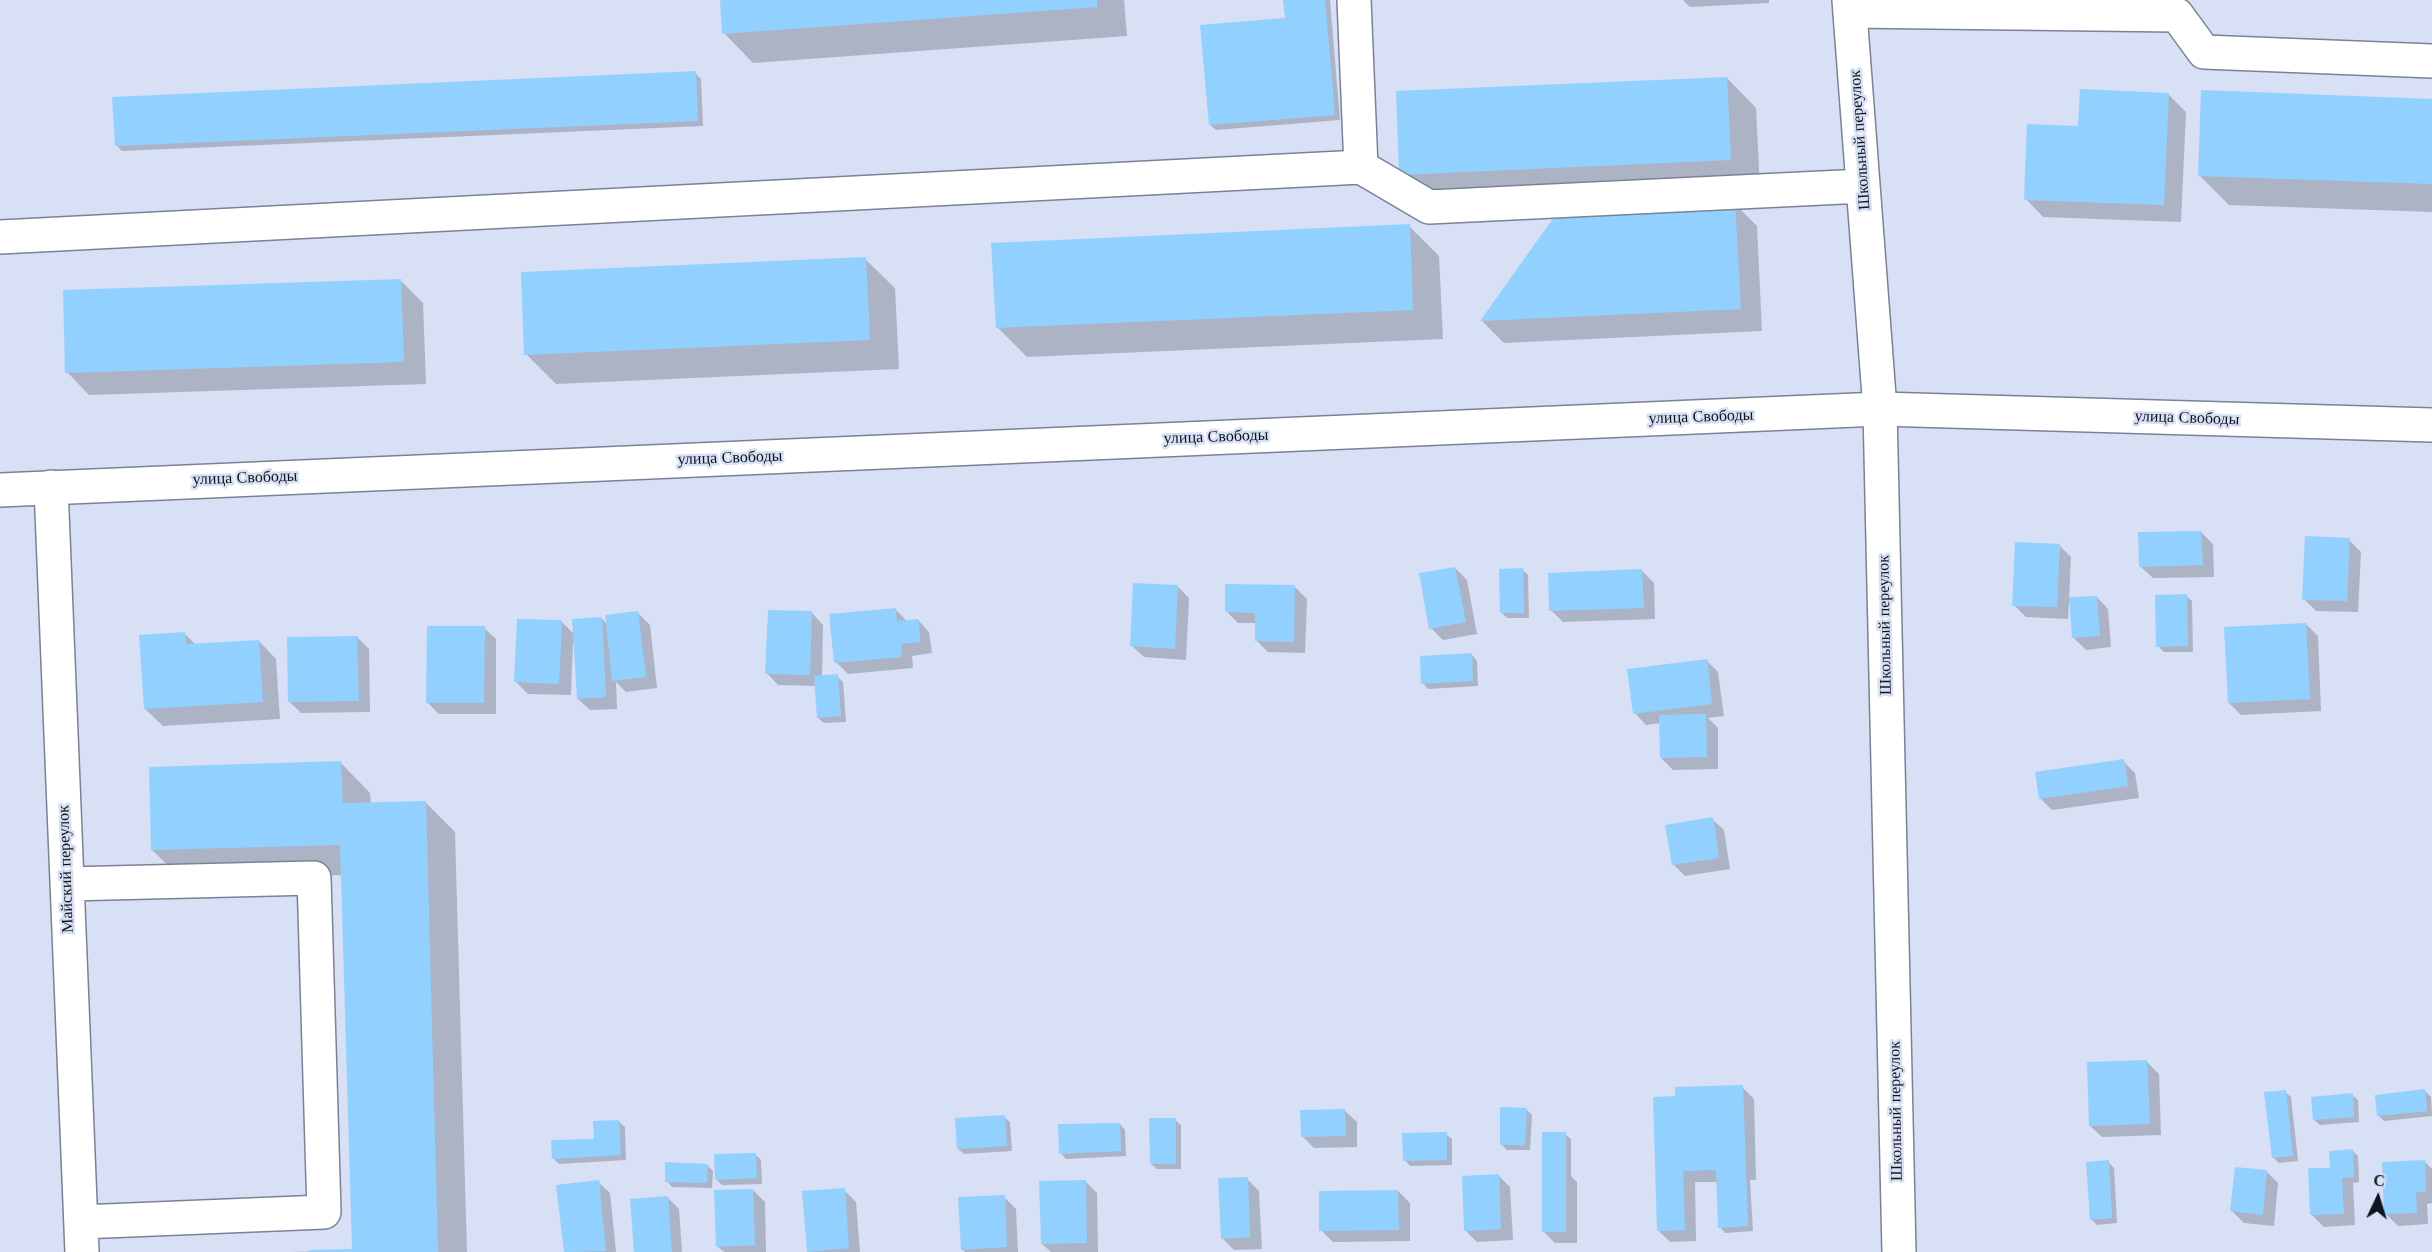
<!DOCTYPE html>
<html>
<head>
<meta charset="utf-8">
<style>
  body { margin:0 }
  #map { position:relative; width:2432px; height:1252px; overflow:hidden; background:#d7e0f5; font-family:"Libre Baskerville",serif }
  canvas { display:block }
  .north { position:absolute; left:2348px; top:1168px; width:60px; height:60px; -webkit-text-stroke:4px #d7e0f5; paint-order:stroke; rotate:4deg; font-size:16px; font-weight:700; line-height:24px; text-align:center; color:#11141b }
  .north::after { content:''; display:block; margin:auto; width:21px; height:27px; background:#11141b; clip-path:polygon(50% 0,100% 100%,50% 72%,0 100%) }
</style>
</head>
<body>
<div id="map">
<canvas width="2432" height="1252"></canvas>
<div class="north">С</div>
</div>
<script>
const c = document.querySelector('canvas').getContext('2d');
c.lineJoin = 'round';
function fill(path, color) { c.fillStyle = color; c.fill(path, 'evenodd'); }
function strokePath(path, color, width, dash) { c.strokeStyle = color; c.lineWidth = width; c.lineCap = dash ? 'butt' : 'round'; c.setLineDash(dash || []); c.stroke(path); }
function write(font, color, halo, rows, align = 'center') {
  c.font = font + ' "Libre Baskerville",serif'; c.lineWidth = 5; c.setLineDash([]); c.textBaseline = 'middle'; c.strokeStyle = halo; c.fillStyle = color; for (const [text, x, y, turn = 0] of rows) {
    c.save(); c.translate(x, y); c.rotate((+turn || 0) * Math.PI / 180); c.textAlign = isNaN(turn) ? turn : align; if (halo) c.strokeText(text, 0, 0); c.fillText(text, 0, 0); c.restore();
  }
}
fill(new Path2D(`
  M 721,0 L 1124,0 L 1127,36 L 753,63 L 724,33 Z
  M 1285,0 L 1330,0 L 1340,120 L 1216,130 L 1210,125 L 1286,19 Z
  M 1683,0 L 1769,0 L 1769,3 L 1690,7 Z
  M 695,73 L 701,79 L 703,126 L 122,151 L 116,145 Z
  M 1727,78 L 1756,108 L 1760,189 L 1431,204 L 1401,174 Z
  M 2168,94 L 2186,112 L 2181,222 L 2043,217 L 2026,199 L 2079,128 Z
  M 2432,101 L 2432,212 L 2229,205 L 2199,175 Z
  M 1735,204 L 1757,226 L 1762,331 L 1504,343 L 1482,321 Z
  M 1409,226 L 1439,256 L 1443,339 L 1027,357 L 997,327 Z
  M 865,259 L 895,288 L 899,369 L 556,384 L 526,354 Z
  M 400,280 L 423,303 L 426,384 L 89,395 L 67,372 Z
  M 2201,532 L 2213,544 L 2214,577 L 2153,578 L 2141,567 Z
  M 2349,540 L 2361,552 L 2358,612 L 2316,611 L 2304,599 Z
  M 2059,545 L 2071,557 L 2069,599 L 2097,597 L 2108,609 L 2111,647 L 2086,650 L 2074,638 L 2071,602 L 2069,602 L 2068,619 L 2026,617 L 2014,605 Z
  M 1455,568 L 1467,580 L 1477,634 L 1443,640 L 1431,628 Z
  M 1522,569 L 1528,575 L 1529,618 L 1507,618 L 1501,612 Z
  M 1642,571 L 1654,583 L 1655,619 L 1563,622 L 1551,610 Z
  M 1177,586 L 1189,598 L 1186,660 L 1144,657 L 1132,646 Z
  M 1295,587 L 1307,599 L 1305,653 L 1268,652 L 1256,640 L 1257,623 L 1238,623 L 1226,611 Z
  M 2186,596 L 2192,601 L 2193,652 L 2164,652 L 2158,646 Z
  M 895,609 L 907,621 L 918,620 L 929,632 L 932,653 L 912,656 L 913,668 L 848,674 L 836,662 Z
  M 638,613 L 650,625 L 657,688 L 626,692 L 616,682 L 617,709 L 590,710 L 578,699 L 575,643 L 573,643 L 571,695 L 528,694 L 516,682 L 562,622 L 575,635 L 601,618 L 608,625 Z
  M 812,613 L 823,625 L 822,677 L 837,676 L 843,682 L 846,722 L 824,723 L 818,718 L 816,686 L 778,685 L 767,673 Z
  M 2306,624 L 2318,636 L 2321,711 L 2241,715 L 2229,703 Z
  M 484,628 L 496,639 L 496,714 L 439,714 L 427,702 Z
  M 184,633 L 196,645 L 259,641 L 276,659 L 280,719 L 163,726 L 145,709 Z
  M 357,637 L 369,649 L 370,712 L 301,713 L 289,701 Z
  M 1472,655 L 1477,661 L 1478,686 L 1428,689 L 1423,683 Z
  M 1706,660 L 1718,672 L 1724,716 L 1708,718 L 1718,728 L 1718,769 L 1673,770 L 1661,758 L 1661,723 L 1646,725 L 1635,713 Z
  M 2123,761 L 2135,773 L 2139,798 L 2052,810 L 2040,798 Z
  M 341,763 L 370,793 L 371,803 L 425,802 L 455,832 L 467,1252 L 292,1252 L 353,1250 L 343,875 L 182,879 L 152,850 Z
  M 1712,819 L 1724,830 L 1730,869 L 1685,876 L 1673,864 Z
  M 2147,1062 L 2159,1074 L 2161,1135 L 2102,1137 L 2090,1126 Z
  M 1742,1087 L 1754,1099 L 1756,1180 L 1750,1180 L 1753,1231 L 1725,1233 L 1720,1227 L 1718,1182 L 1695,1182 L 1696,1241 L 1670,1242 L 1658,1230 L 1677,1097 Z
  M 2425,1091 L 2431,1097 L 2432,1116 L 2384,1121 L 2378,1115 Z
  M 2285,1092 L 2291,1097 L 2298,1161 L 2279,1163 L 2273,1157 Z
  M 2352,1095 L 2358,1100 L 2359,1122 L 2320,1125 L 2314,1120 Z
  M 1526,1109 L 1532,1115 L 1530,1150 L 1507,1150 L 1501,1144 Z
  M 1345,1111 L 1357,1122 L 1357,1147 L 1314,1148 L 1302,1136 Z
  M 1004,1117 L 1010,1122 L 1012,1151 L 964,1154 L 958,1149 Z
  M 1175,1120 L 1181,1125 L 1181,1169 L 1157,1169 L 1151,1164 Z
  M 619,1122 L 625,1127 L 626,1160 L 559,1164 L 553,1158 L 596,1140 Z
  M 1120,1124 L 1125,1130 L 1126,1156 L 1066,1159 L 1061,1153 Z
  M 1446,1134 L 1452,1139 L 1452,1165 L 1410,1166 L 1405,1160 Z
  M 1565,1134 L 1571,1139 L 1571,1176 L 1577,1182 L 1577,1243 L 1555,1243 L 1543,1231 Z
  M 2352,1150 L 2358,1156 L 2359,1182 L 2353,1183 L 2355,1225 L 2324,1227 L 2312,1215 L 2332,1169 Z
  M 755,1154 L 761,1160 L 762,1184 L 722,1185 L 717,1180 Z
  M 2424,1161 L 2432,1169 L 2432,1203 L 2427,1204 L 2428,1224 L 2398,1226 L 2386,1214 Z
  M 2108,1162 L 2114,1168 L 2117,1223 L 2097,1225 L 2091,1219 Z
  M 707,1165 L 713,1171 L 712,1188 L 672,1187 L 667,1181 Z
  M 2266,1171 L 2278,1183 L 2274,1226 L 2244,1223 L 2232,1211 Z
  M 1499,1176 L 1510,1187 L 1513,1240 L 1477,1242 L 1465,1230 Z
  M 1247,1179 L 1259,1191 L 1262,1249 L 1234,1250 L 1222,1238 Z
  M 1085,1181 L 1097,1193 L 1098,1252 L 1051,1252 L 1042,1244 Z
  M 598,1182 L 610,1193 L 616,1252 L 566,1252 L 558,1186 Z
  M 753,1190 L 765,1202 L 766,1252 L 724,1252 L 717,1246 Z
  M 844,1190 L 856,1202 L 860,1252 L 809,1252 Z
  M 1398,1191 L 1410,1203 L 1410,1241 L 1333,1242 L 1321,1230 Z
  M 667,1197 L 679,1209 L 682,1252 L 635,1252 Z
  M 1004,1197 L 1016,1209 L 1018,1252 L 965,1252 L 962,1249 Z`), '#0003');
fill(new Path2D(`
  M 720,0 L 1097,0 L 1097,7 L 722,34 Z
  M 1283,0 L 1325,0 L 1335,115 L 1209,125 L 1200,25 L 1285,18 Z
  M 696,71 L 698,121 L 115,146 L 112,97 Z
  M 1727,77 L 1731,160 L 1399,175 L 1396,91 Z
  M 2080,89 L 2169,93 L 2164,205 L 2024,200 L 2027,124 L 2078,126 Z
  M 2201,90 L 2432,99 L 2432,184 L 2198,176 Z
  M 1735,202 L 1741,309 L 1480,321 L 1559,210 Z
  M 1410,224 L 1413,310 L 996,328 L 991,243 Z
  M 866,257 L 870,340 L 524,355 L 521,272 Z
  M 401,279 L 404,362 L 65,373 L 63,290 Z
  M 2201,531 L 2203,565 L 2139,567 L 2138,532 Z
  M 2305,536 L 2350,538 L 2347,601 L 2302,600 Z
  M 2015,542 L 2060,544 L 2057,607 L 2012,606 Z
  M 1455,567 L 1466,622 L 1429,629 L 1419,573 Z
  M 1523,568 L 1524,613 L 1500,613 L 1499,569 Z
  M 1642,569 L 1644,608 L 1549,611 L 1548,573 Z
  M 1133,583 L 1178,585 L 1175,649 L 1130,646 Z
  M 1225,584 L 1295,585 L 1294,642 L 1255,641 L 1255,613 L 1225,612 Z
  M 2187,594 L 2188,646 L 2156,647 L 2155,595 Z
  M 2097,596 L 2100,636 L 2072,638 L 2069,597 Z
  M 896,608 L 897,621 L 918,619 L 921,642 L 901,644 L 902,657 L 834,663 L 829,614 Z
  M 768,610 L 812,611 L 810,675 L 765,674 Z
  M 638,611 L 646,677 L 612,681 L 605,615 Z
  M 602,617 L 606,697 L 577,699 L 572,619 Z
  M 517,619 L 562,620 L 559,684 L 514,682 Z
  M 2306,623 L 2310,699 L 2228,703 L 2224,627 Z
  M 427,626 L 485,626 L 484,703 L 426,703 Z
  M 185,632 L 186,644 L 259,640 L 263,702 L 144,709 L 139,635 Z
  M 357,636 L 359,701 L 288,702 L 287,637 Z
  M 1472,653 L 1473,681 L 1421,684 L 1420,656 Z
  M 1707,659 L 1712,704 L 1633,714 L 1627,669 Z
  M 838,674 L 841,716 L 817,718 L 814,676 Z
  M 1706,714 L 1707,757 L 1660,758 L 1659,715 Z
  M 2124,759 L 2128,786 L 2039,799 L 2035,772 Z
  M 341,761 L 343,803 L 426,801 L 438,1252 L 309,1252 L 309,1250 L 352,1249 L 340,845 L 151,850 L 149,767 Z
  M 1713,817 L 1719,858 L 1672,865 L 1665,825 Z
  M 2147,1060 L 2150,1124 L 2089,1126 L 2087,1062 Z
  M 1743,1085 L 1748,1226 L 1718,1228 L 1716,1170 L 1683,1171 L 1685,1230 L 1657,1231 L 1653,1097 L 1675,1096 L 1675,1087 Z
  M 2425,1089 L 2427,1111 L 2377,1116 L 2375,1095 Z
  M 2286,1090 L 2293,1156 L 2272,1158 L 2264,1092 Z
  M 2353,1093 L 2354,1117 L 2313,1120 L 2311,1097 Z
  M 1500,1107 L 1527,1108 L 1525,1145 L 1500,1145 Z
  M 1345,1109 L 1346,1136 L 1301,1137 L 1300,1110 Z
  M 1005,1115 L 1007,1146 L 957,1149 L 955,1118 Z
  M 1149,1118 L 1176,1118 L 1176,1164 L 1150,1164 Z
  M 619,1120 L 621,1155 L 552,1159 L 551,1140 L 594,1139 L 593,1121 Z
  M 1120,1123 L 1121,1151 L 1059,1154 L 1058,1124 Z
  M 1447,1132 L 1447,1160 L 1403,1161 L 1402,1133 Z
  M 1542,1132 L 1566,1132 L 1566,1232 L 1542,1232 Z
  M 2353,1149 L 2354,1177 L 2342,1178 L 2344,1214 L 2310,1215 L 2308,1168 L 2330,1168 L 2329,1151 Z
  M 756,1153 L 757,1178 L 715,1180 L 714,1154 Z
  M 2109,1160 L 2112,1218 L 2090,1220 L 2086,1162 Z
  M 2425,1160 L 2426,1192 L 2416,1192 L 2417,1213 L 2384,1214 L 2382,1162 Z
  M 665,1162 L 708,1164 L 707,1183 L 665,1182 Z
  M 2235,1167 L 2267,1170 L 2263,1215 L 2230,1211 Z
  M 1499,1174 L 1501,1229 L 1464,1231 L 1462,1176 Z
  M 1248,1177 L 1250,1237 L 1221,1239 L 1218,1178 Z
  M 599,1180 L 606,1251 L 564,1252 L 556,1185 Z
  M 1086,1180 L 1087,1243 L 1041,1244 L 1039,1181 Z
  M 845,1188 L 849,1248 L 807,1252 L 802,1191 Z
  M 753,1189 L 755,1245 L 716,1247 L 714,1190 Z
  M 1398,1190 L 1399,1230 L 1319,1231 L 1319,1191 Z
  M 1005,1195 L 1007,1247 L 961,1250 L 958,1197 Z
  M 668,1196 L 672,1252 L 634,1252 L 630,1199 Z`), '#92d1ff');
const minor = new Path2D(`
  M 1354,0 L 1361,167
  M 1849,0 L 1880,409 L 1899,1252
  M 1850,11 L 2177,15 L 2204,52 L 2432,61
  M 0,237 L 1361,167 L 1429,207 L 1863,186
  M 51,487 L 82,1252
  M 67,884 L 314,878 L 324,1212 L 81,1222`);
const major = new Path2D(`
  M 0,490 L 1880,409 L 2432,425`);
strokePath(minor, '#7a8295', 36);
strokePath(major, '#7a8295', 36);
strokePath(minor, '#fff', 33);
strokePath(major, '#fff', 33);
write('16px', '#11141b', '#d7e0f5', [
  ["Школьный переулок",1860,140,-94],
  ["улица Свободы",1701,417,-2],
  ["улица Свободы",2187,418,2],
  ["улица Свободы",1216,437,-2],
  ["улица Свободы",730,458,-2],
  ["улица Свободы",245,478,-2],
  ["Школьный переулок",1885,625,-91],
  ["Майский переулок",66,869,-92],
  ["Школьный переулок",1896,1111,-91]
]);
</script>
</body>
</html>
